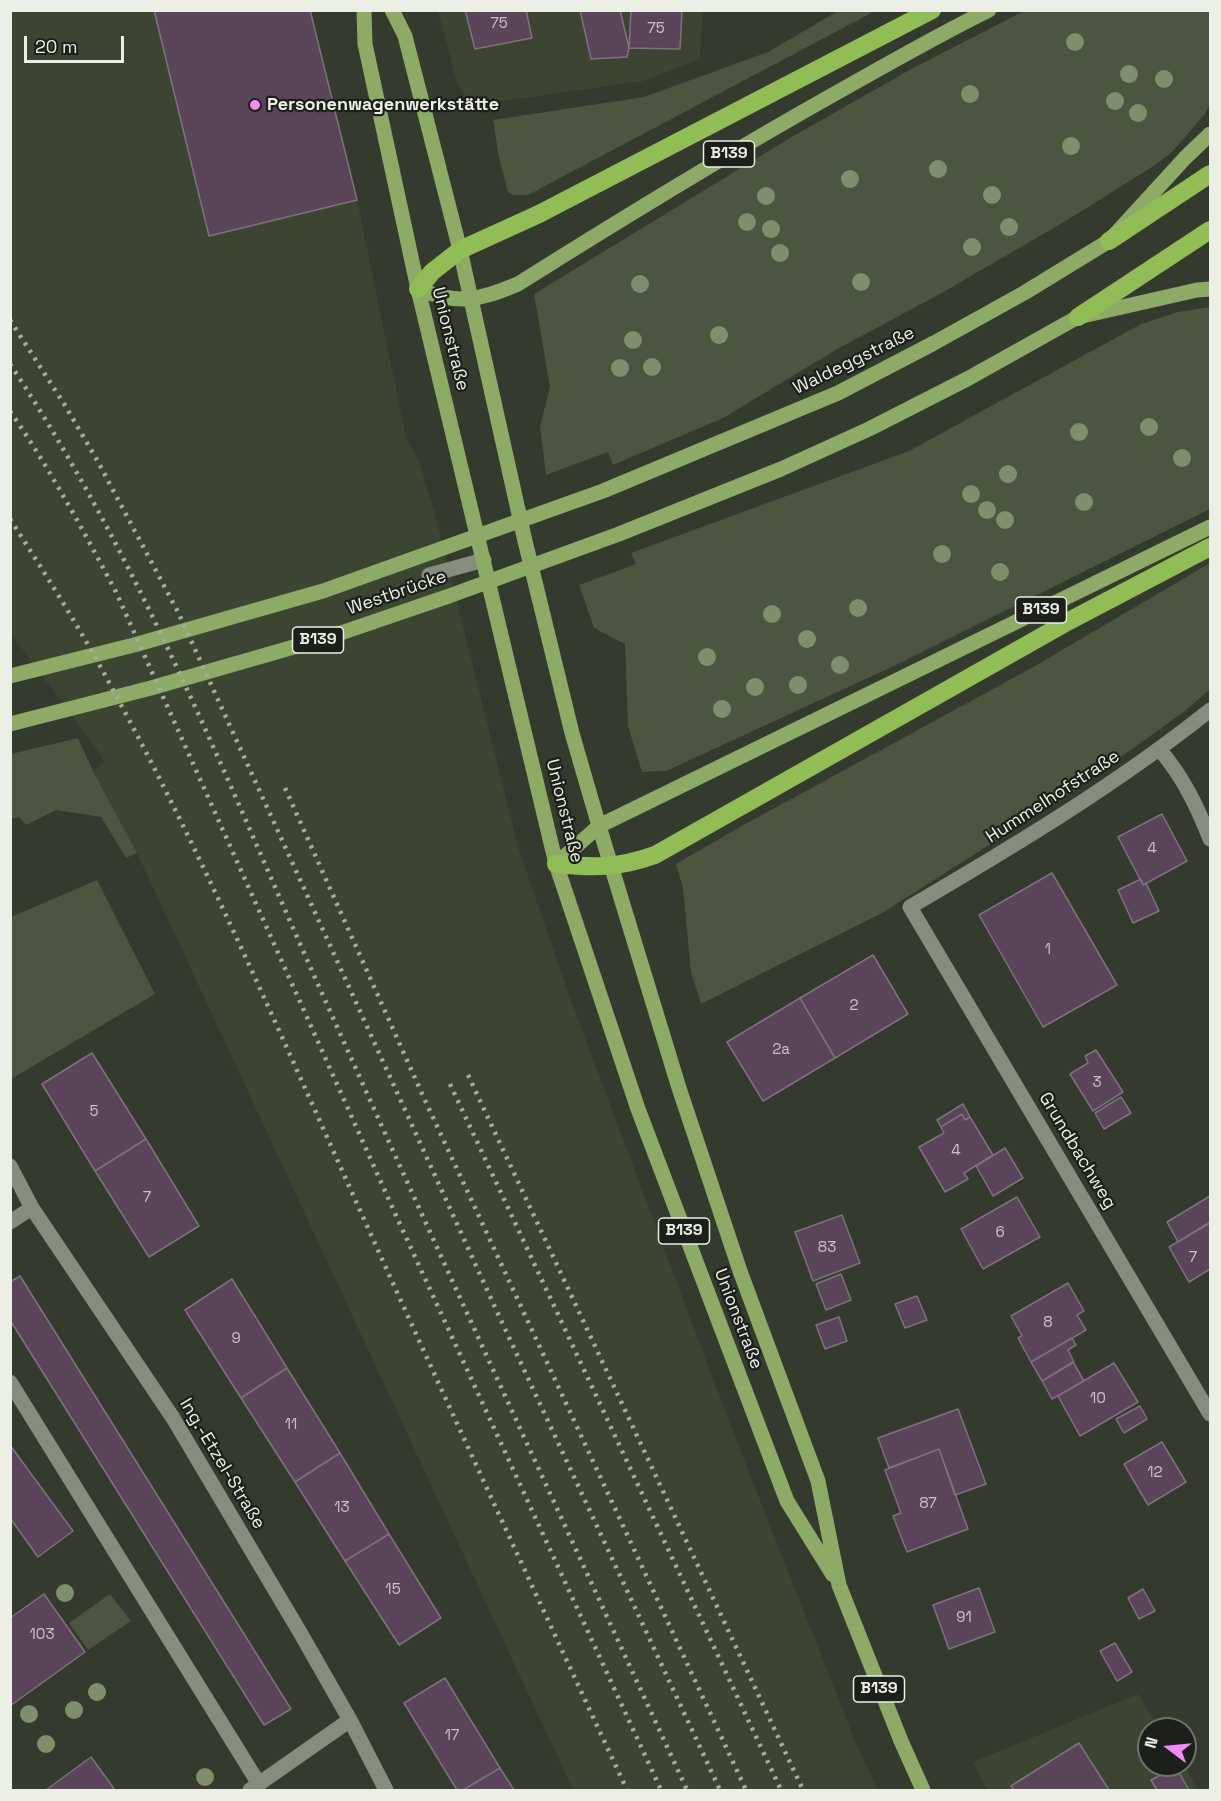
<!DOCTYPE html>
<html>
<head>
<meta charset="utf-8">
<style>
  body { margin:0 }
  #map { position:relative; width:1221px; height:1801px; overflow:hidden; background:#343a2d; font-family:"Space Grotesk",sans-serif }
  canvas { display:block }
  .frame { position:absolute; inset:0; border:12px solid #ebefe6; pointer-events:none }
  .north { position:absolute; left:1137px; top:1717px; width:60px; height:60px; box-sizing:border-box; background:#1d201a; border:2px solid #6f736c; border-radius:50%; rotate:286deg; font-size:16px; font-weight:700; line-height:24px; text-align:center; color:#ebefe6 }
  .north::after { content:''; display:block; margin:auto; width:21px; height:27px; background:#f18af5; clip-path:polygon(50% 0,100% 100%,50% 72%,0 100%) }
  .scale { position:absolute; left:24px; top:36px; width:100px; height:27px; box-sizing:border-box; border:3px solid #ebefe6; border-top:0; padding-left:8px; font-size:18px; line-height:21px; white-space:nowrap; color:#ebefe6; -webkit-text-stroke:4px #1d201a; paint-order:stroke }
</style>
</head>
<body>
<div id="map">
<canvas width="1221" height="1801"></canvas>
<div class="frame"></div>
<div class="north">N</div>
<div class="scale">20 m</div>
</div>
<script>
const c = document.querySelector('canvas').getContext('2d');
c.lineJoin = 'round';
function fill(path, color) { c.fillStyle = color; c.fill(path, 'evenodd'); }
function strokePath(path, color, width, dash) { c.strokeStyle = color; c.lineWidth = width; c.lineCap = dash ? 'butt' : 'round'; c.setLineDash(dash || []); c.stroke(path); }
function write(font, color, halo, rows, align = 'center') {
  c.font = font + ' "Space Grotesk",sans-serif'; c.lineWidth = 4.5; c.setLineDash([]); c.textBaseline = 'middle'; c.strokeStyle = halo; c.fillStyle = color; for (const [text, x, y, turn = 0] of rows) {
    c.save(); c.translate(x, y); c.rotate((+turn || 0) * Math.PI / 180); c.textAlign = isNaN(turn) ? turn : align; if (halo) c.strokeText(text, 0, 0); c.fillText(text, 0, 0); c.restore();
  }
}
fill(new Path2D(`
  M 10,11 L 310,11 L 357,200 L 406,437 L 419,462 L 434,510 L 519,850 L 569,995 L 732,1429 L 857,1746 L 878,1790 L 573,1790 L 137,853 L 93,771 L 104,762 L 99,752 L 11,634 Z
  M 438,11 L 703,11 L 700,59 L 643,81 L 489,103 L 477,101 L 464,95 L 457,83 Z
  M 1138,1694 L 1160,1729 L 1149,1729 L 1149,1765 L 1183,1765 L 1198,1790 L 987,1790 L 973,1762 Z`), '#3c4531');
fill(new Path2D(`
  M 838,11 L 875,11 L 528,195 L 513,195 L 508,192 L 499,158 L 493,120 L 644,97 L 768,52 Z
  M 1209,11 L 1210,14 L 1210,103 L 1205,114 L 1171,153 L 1149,169 L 1069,219 L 940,294 L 839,348 L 723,418 L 613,465 L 608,452 L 546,475 L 540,426 L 550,387 L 534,294 L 790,138 L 913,68 L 1024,11 Z
  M 1210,307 L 1210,509 L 894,666 L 666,771 L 642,772 L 628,726 L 625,644 L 594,628 L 579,585 L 636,564 L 631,553 L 909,451 L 1141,324 L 1178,312 Z
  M 1210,563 L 1210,689 L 1185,711 L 1068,795 L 882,913 L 701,1004 L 691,972 L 683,888 L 676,864 L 738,828 L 1035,666 Z
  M 78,738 L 93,771 L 137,853 L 126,858 L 101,817 L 56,810 L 26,825 L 19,817 L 11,819 L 11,754 Z
  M 97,880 L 155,994 L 11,1079 L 11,917 Z
  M 110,1594 L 131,1621 L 88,1650 L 69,1623 Z`), '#4b553f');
const building = new Path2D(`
  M 154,10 L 310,10 L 357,200 L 209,236 Z
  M 465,10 L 526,10 L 532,38 L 475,49 Z
  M 580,10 L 620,10 L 629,48 L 627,57 L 591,59 Z
  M 631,10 L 682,10 L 680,49 L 629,48 Z
  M 1162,814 L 1187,861 L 1143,885 L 1118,837 Z
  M 1052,873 L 1117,985 L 1043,1027 L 979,915 Z
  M 1141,879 L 1143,885 L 1146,883 L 1159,911 L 1133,923 L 1118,890 Z
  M 873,955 L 908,1014 L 835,1058 L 800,998 Z
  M 800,998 L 835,1058 L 763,1101 L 727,1042 Z
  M 1096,1050 L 1123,1092 L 1093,1111 L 1070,1074 L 1088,1063 L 1085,1056 Z
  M 92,1053 L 146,1139 L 95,1171 L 42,1084 Z
  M 1121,1097 L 1131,1113 L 1104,1129 L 1095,1113 Z
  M 963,1104 L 970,1117 L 965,1120 L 962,1114 L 941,1127 L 937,1120 Z
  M 962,1114 L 965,1120 L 970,1117 L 993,1155 L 964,1173 L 968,1179 L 945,1192 L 919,1147 L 944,1133 L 941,1127 Z
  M 146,1139 L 199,1226 L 149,1257 L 95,1171 Z
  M 1005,1148 L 1023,1178 L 993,1196 L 976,1166 Z
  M 1210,1196 L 1210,1222 L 1178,1242 L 1167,1222 Z
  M 1017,1197 L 1040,1237 L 983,1269 L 961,1229 Z
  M 842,1215 L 860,1263 L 813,1281 L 795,1232 Z
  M 1210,1223 L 1210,1269 L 1189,1282 L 1169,1247 Z
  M 841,1274 L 851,1300 L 826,1310 L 816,1284 Z
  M 20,1276 L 291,1709 L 264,1725 L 10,1320 L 10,1282 Z
  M 232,1279 L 287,1368 L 241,1398 L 185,1310 Z
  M 1068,1283 L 1084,1311 L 1077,1315 L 1086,1330 L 1031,1362 L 1018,1338 L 1022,1336 L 1011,1316 Z
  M 917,1296 L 927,1320 L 905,1328 L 895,1304 Z
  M 839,1317 L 847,1341 L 825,1349 L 816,1325 Z
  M 1072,1338 L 1076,1345 L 1068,1350 L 1074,1362 L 1042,1381 L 1031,1362 Z
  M 1073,1362 L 1084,1381 L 1052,1399 L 1042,1381 Z
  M 1114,1363 L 1138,1402 L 1080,1436 L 1058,1396 Z
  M 287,1368 L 340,1453 L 295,1482 L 241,1398 Z
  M 1140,1406 L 1147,1419 L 1124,1433 L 1116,1419 Z
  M 958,1409 L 986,1484 L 955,1495 L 939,1449 L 889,1468 L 878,1438 Z
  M 1162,1442 L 1186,1482 L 1148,1505 L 1124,1464 Z
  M 10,1445 L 73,1531 L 38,1557 L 10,1518 Z
  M 939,1449 L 968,1529 L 907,1552 L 893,1516 L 901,1513 L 885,1470 Z
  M 340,1453 L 389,1534 L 345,1561 L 295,1482 Z
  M 389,1534 L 441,1618 L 399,1645 L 345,1561 Z
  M 979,1588 L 995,1632 L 949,1649 L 933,1605 Z
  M 1143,1589 L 1155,1611 L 1139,1619 L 1128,1598 Z
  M 44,1594 L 85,1652 L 10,1706 L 10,1618 Z
  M 1115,1643 L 1132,1672 L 1117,1681 L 1100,1651 Z
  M 445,1678 L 500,1768 L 463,1790 L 457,1790 L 404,1703 Z
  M 1079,1743 L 1109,1790 L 1014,1790 L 1011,1786 Z
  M 91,1757 L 115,1790 L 46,1790 Z
  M 1176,1767 L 1189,1790 L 1157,1790 L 1151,1780 Z
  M 500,1768 L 514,1790 L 463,1790 Z`);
fill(building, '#59445a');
strokePath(building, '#7e727e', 1.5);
strokePath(new Path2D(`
  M 429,575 L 484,560
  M 1210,710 C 1116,785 1014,846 910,907 L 1210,1414
  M 1160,750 C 1183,777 1197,806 1210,839
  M 10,1166 L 32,1208 L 173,1418 L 301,1634 L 350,1720 L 386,1790
  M 10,1222 L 32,1208
  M 10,1382 L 259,1784
  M 250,1790 L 350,1720`), '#868d7e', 15);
strokePath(new Path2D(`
  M 364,10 L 365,44 L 418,289 L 556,864 L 638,1109 L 787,1501 L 833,1575
  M 392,10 L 405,36 L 460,250 L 525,541 L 572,733 L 599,826 L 679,1088 L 740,1271 L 818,1481 L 839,1585 L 901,1741 L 923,1790
  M 418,289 C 460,305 477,301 518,284 C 626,216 734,150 845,88 C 893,61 940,34 989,10
  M 10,676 L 134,645 L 323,591 L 603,491 L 838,393 L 934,343 L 1024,293 L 1109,241 L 1185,158 L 1210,134
  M 10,724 L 151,688 L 332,636 L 449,596 L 619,534 L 781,469 L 869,429 L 969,378 L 1078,317 L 1197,290 L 1210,289
  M 556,864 L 599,826 L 1210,527`), '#8daa66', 15);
strokePath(new Path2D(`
  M 1109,241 L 1210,174
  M 418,289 L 432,272 L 460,250 L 539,214 L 932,10
  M 1078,317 L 1210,230
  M 556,864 C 595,868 618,868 655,855 L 1069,621 L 1210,547`), '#91bd56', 18);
strokePath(new Path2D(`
  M 10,320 L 66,407 L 97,460 L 178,612 L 499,1316 L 720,1790
  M 10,364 C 138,556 223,772 317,982 C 438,1253 563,1521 687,1790
  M 10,411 C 50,469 83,530 116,592 L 398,1220 L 661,1790
  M 10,519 C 46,575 82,631 113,690 C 199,848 271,1013 345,1177 C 437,1382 532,1586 627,1790
  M 285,788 L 423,1096 L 746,1790
  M 468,1075 L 803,1790
  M 450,1084 L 781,1790`), '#a7aca1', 4.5, [3, 6]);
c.fillStyle = '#7f8f6d';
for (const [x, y] of [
  [1075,42],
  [1129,74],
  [1164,79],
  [970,94],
  [1115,101],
  [1138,113],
  [1071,146],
  [938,169],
  [850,179],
  [992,195],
  [766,196],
  [747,222],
  [1009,227],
  [771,229],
  [972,247],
  [780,253],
  [861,282],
  [640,284],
  [719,335],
  [633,340],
  [652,367],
  [620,368],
  [1149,427],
  [1079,432],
  [1182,458],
  [1008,474],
  [971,494],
  [1084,502],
  [987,510],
  [1005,520],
  [942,554],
  [1000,572],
  [858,608],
  [772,614],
  [807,639],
  [707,657],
  [840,665],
  [798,685],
  [755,687],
  [722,709],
  [65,1593],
  [97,1692],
  [74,1710],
  [29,1714],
  [46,1744],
  [205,1777]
]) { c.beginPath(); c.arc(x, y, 9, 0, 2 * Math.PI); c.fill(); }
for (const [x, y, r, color] of [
  [255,105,6,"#f18af5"]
]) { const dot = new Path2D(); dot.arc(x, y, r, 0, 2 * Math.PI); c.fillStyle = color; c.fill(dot); strokePath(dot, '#1d201a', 2); }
write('15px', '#c6c4c3', null, [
  ["75",499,24],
  ["75",656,29],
  ["4",1152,849],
  ["1",1048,950],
  ["2",854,1006],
  ["2a",781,1050],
  ["3",1097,1083],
  ["5",94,1112],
  ["4",956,1151],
  ["7",147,1198],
  ["6",1000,1233],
  ["83",827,1248],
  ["7",1193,1258],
  ["8",1048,1323],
  ["9",236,1339],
  ["10",1098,1399],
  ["11",291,1425],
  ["12",1155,1473],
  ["87",928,1504],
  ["13",342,1508],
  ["15",393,1590],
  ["91",964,1618],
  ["103",42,1635],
  ["17",452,1736]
]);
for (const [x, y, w] of [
  [729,154,51],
  [1041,610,51],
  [318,640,51],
  [684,1231,51],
  [879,1689,51]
]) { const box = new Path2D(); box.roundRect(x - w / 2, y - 13, w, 26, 4.5); c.fillStyle = '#1d201a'; c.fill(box); strokePath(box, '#ebefe6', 1.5); }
write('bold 16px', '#ebefe6', null, [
  ["B139",729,154],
  ["B139",1041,610],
  ["B139",318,640],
  ["B139",684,1231],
  ["B139",879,1689]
]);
write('bold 18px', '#ebefe6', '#1d201a', [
  ["Personenwagenwerkstätte",267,105]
], 'left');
write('18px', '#ebefe6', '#1d201a', [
  ["Unionstraße",450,339,76],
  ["Waldeggstraße",854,361,-26],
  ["Westbrücke",397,593,-19],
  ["Hummelhofstraße",1053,797,-33],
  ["Unionstraße",564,811,76],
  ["Grundbachweg",1077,1151,59],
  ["Unionstraße",738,1319,69],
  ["Ing.-Etzel-Straße",222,1464,59]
]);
</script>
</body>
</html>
